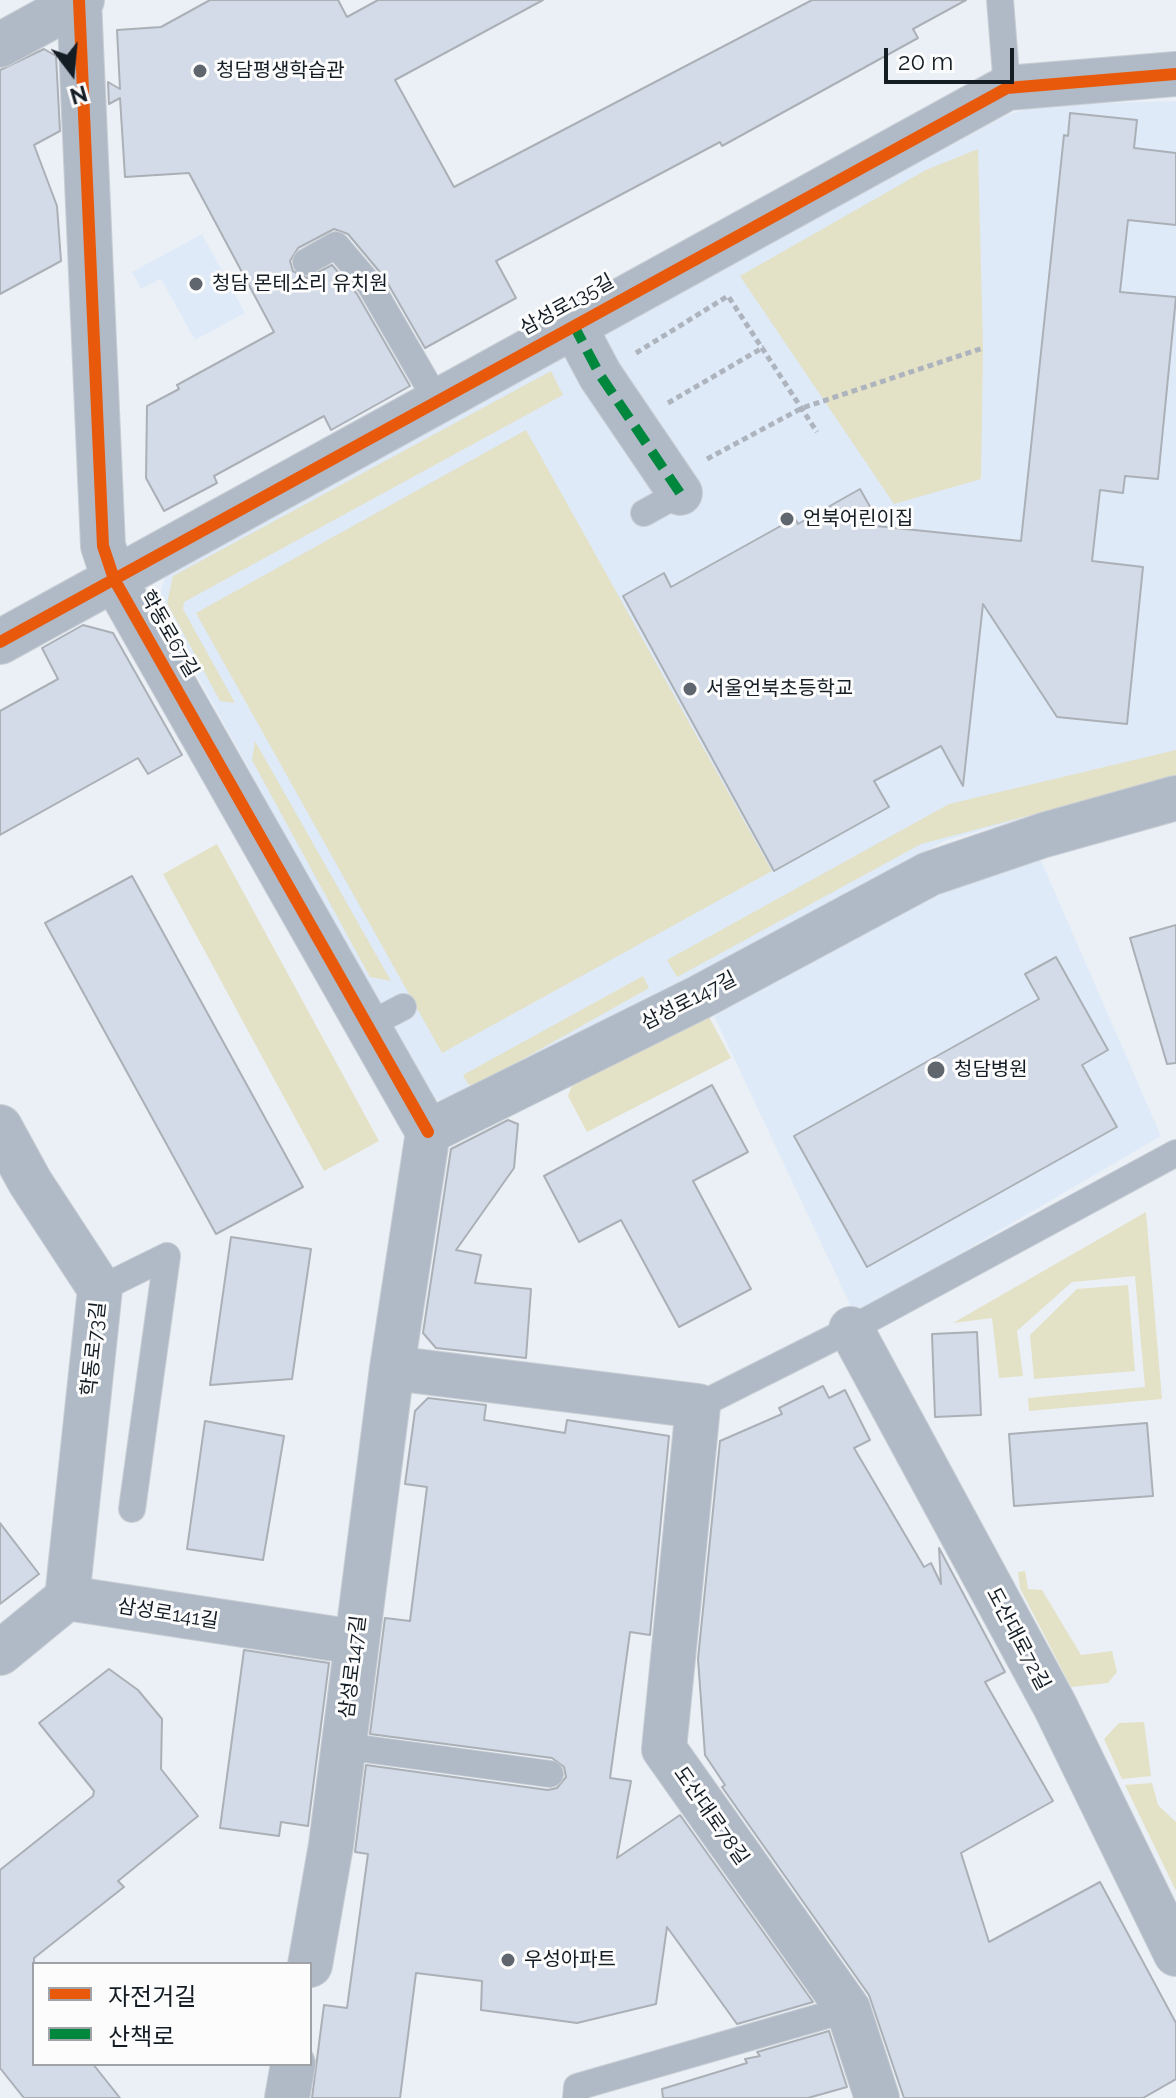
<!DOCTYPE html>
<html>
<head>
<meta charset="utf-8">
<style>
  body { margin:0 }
  #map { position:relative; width:1176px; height:2098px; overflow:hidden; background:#ebf0f6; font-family:Raleway,"Noto Sans KR",sans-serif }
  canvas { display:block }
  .legend { position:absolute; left:32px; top:1962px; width:280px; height:104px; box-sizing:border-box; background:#fcfcfc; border:2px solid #9fa2a6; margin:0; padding:10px 14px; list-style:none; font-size:24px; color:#141c24 }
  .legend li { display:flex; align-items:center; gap:16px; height:40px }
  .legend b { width:40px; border:2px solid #9fa2a6 }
  .north { position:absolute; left:32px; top:32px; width:80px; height:80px; -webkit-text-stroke:6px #fcfcfc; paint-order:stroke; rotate:164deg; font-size:22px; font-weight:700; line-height:32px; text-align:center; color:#141c24 }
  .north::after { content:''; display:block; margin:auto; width:28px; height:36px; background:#141c24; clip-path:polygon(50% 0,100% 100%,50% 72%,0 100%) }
  .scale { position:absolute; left:884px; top:48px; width:130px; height:36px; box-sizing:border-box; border:4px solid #141c24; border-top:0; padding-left:10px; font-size:24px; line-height:28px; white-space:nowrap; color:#141c24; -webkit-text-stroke:6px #fcfcfc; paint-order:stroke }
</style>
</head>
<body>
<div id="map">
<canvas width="1176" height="2098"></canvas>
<ul class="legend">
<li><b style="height:10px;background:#e8590c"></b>자전거길</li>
<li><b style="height:10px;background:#00873e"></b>산책로</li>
</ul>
<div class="north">N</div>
<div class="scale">20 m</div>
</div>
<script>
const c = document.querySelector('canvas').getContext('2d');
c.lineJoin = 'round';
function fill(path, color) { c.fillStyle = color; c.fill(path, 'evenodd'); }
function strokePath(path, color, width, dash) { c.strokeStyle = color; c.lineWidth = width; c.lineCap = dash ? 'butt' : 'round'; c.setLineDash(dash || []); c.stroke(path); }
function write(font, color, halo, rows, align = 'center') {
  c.font = font + ' Raleway,"Noto Sans KR",sans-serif'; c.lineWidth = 6; c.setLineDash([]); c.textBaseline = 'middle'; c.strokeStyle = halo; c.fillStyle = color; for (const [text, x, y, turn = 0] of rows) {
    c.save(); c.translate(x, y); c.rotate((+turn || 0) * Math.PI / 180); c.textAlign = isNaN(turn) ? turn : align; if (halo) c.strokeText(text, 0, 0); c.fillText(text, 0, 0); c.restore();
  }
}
fill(new Path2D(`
  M 1176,101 L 1176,775 L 944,841 L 460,1106 L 429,1097 L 157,602 L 167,572 L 1007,115 L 1039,105 Z
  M 202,234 L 245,313 L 195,340 L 161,279 L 141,289 L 132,272 Z
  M 1036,849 L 1161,1136 L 855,1315 L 708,1003 L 904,896 Z`), '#dfeaf8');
fill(new Path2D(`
  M 978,149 L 983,348 L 981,479 L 894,504 L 740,276 L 926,170 Z
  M 551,371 L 563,395 L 184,602 L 183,609 L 235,703 L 220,701 L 167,603 L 173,576 Z
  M 526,430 L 772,871 L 442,1053 L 196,613 Z
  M 255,741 L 391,981 L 370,977 L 252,760 Z
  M 1176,750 L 1176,777 L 921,844 L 677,977 L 667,960 L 949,804 Z
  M 217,844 L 379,1141 L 324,1171 L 163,874 Z
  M 643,976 L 649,988 L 475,1086 L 468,1084 L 463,1075 Z
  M 709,1017 L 731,1058 L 587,1132 L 568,1096 L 573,1083 Z
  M 1146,1212 L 1162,1399 L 1029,1411 L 1028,1398 L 1145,1387 L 1135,1276 L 1072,1282 L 1017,1331 L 1023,1376 L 999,1378 L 992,1318 L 953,1323 Z
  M 1128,1285 L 1135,1371 L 1034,1379 L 1030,1335 L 1077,1289 Z
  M 1025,1571 L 1028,1589 L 1042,1590 L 1081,1655 L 1112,1651 L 1117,1672 L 1108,1683 L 1071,1687 L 1020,1588 L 1018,1572 Z
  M 1144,1722 L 1151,1776 L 1122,1779 L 1104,1739 L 1119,1723 Z
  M 1152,1783 L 1158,1805 L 1176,1822 L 1176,1891 L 1125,1785 Z`), '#e3e1c6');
const building = new Path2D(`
  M 210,0 L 338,0 L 347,17 L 378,0 L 543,0 L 395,80 L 454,187 L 812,0 L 966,0 L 913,29 L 918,38 L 722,146 L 720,142 L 496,261 L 516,298 L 425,348 L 384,277 L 348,234 L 334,229 L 298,248 L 290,261 L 293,271 L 307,278 L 332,265 L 357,294 L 410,386 L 331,430 L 324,416 L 214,476 L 217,483 L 164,511 L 146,478 L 147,406 L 179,389 L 177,385 L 274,332 L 189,173 L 125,177 L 120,98 L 109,104 L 108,82 L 120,89 L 117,30 L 161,27 Z
  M 44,49 L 56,56 L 60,131 L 34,145 L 57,206 L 61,261 L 0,294 L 0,70 Z
  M 1070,113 L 1137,120 L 1134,148 L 1176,153 L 1176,225 L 1128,220 L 1120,292 L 1176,297 L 1158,479 L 1125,476 L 1123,493 L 1100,490 L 1092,561 L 1143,567 L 1127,724 L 1057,717 L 983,604 L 963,786 L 941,746 L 874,781 L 889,807 L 774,871 L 623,596 L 664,573 L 671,587 L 795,518 L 798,524 L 860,489 L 877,519 L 876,526 L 1021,541 L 1064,135 L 1068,136 Z
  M 83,625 L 113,633 L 182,755 L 148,774 L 138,758 L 0,835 L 0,711 L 58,679 L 42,648 Z
  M 132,876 L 303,1187 L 216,1234 L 45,923 Z
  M 1176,925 L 1176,1063 L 1167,1064 L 1130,938 Z
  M 1056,957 L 1108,1050 L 1082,1065 L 1117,1127 L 867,1267 L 794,1136 L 1039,999 L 1025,974 Z
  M 712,1085 L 748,1152 L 693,1181 L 751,1289 L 679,1327 L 621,1220 L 579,1242 L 544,1176 Z
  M 508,1120 L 518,1124 L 514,1168 L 456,1250 L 481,1255 L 475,1283 L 531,1289 L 526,1358 L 436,1348 L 423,1333 L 451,1149 Z
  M 231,1237 L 311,1249 L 292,1379 L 210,1385 Z
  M 977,1332 L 981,1415 L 935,1417 L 932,1334 Z
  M 823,1386 L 829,1398 L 845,1390 L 870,1440 L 854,1448 L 924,1567 L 931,1563 L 941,1584 L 939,1548 L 1005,1672 L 985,1682 L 1053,1801 L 961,1853 L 989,1942 L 1100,1882 L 1176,2023 L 1176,2079 L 1143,2098 L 904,2098 L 869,1995 L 722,1787 L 725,1785 L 705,1755 L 698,1659 L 720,1441 L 782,1414 L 779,1408 Z
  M 428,1398 L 486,1405 L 484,1420 L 565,1433 L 567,1420 L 669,1436 L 650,1635 L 630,1632 L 610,1778 L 631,1781 L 617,1858 L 680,1815 L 813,2002 L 737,2024 L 667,1927 L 656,2004 L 577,2023 L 481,2010 L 482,1981 L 416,1973 L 400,2098 L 312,2098 L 324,2005 L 347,2008 L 368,1854 L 355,1852 L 366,1765 L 548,1790 L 557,1788 L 566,1777 L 564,1767 L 552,1758 L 370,1734 L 385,1618 L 410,1621 L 427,1487 L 405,1484 L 415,1411 Z
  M 205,1421 L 284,1436 L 263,1560 L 187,1549 Z
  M 1147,1423 L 1153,1496 L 1014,1506 L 1009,1434 Z
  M 0,1523 L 39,1574 L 0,1604 Z
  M 244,1650 L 329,1663 L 308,1826 L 281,1822 L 279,1836 L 220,1828 Z
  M 109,1669 L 138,1690 L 162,1719 L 161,1769 L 198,1816 L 118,1881 L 124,1887 L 34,1958 L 34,2064 L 93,2064 L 120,2098 L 24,2098 L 0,2068 L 0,1870 L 93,1796 L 94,1791 L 39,1723 Z
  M 829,2031 L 847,2087 L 808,2098 L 663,2098 L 662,2089 L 747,2063 L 745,2059 L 760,2056 L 757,2052 Z`);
fill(building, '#d2dbe7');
strokePath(building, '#abb0b7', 2);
const lane = new Path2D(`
  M 1000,0 L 1007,88
  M 306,262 L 336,245 L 370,285 L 437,401
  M 644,513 L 680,493 L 674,484
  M 369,1025 L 403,1007
  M 100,1289 L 167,1256
  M 698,1406 L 851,1329 L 1176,1153
  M 132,1509 L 167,1256
  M 343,1746 L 550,1774
  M 576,2098 L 577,2087 L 848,2009`);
const street = new Path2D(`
  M 79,0 L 103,546 L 114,579 L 428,1132
  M 0,45 L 82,0
  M 573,324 L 600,375 L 680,493
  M 0,642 L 1007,88 L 1176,74
  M 0,1127 L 30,1182 L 100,1289 L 67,1598
  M 428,1132 L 700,997 L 929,874 L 1044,835 L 1176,798
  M 851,1329 L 1055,1706 L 1176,1954
  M 392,1368 L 698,1406 L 664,1749 L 848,2009 L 877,2098
  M 0,1653 L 67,1598 L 355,1642
  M 310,1965 L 331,1845 L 392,1368 L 428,1132
  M 287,2098 L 293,2064`);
strokePath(lane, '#c9ced4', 28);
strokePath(street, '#c9ced4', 46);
strokePath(new Path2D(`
  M 636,353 L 728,296 L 817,432
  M 668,403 L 764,347
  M 707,459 L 802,408 L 983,348`), '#aeb4bd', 5, [6, 4]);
strokePath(lane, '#b0bac7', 26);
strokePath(street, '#b0bac7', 44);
strokePath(new Path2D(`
  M 573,324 L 600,375 L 680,493`), '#00873e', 10, [20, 10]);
strokePath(new Path2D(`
  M 79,0 L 103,546 L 114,579 L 428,1132
  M 0,642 L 1007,88 L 1176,74`), '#e8590c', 12);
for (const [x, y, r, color] of [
  [200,71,8,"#5f666e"],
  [196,284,8,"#5f666e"],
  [787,519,8,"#5f666e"],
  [690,689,8,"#5f666e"],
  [936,1070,10,"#5f666e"],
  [508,1960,8,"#5f666e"]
]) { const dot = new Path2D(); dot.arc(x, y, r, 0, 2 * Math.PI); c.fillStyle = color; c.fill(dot); strokePath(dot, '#fcfcfc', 3); }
write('20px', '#141c24', '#fcfcfc', [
  ["청담평생학습관",216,71],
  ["청담 몬테소리 유치원",212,284],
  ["언북어린이집",803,519],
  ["서울언북초등학교",706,689],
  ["청담병원",954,1070],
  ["우성아파트",524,1960]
], 'left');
write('20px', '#141c24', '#fcfcfc', [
  ["삼성로135길",567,305,-29],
  ["학동로67길",169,634,60],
  ["삼성로147길",689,1001,-27],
  ["학동로73길",94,1349,-84],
  ["삼성로141길",168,1614,9],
  ["도산대로72길",1018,1639,62],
  ["삼성로147길",353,1667,-83],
  ["도산대로78길",711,1816,55]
]);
</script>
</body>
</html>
